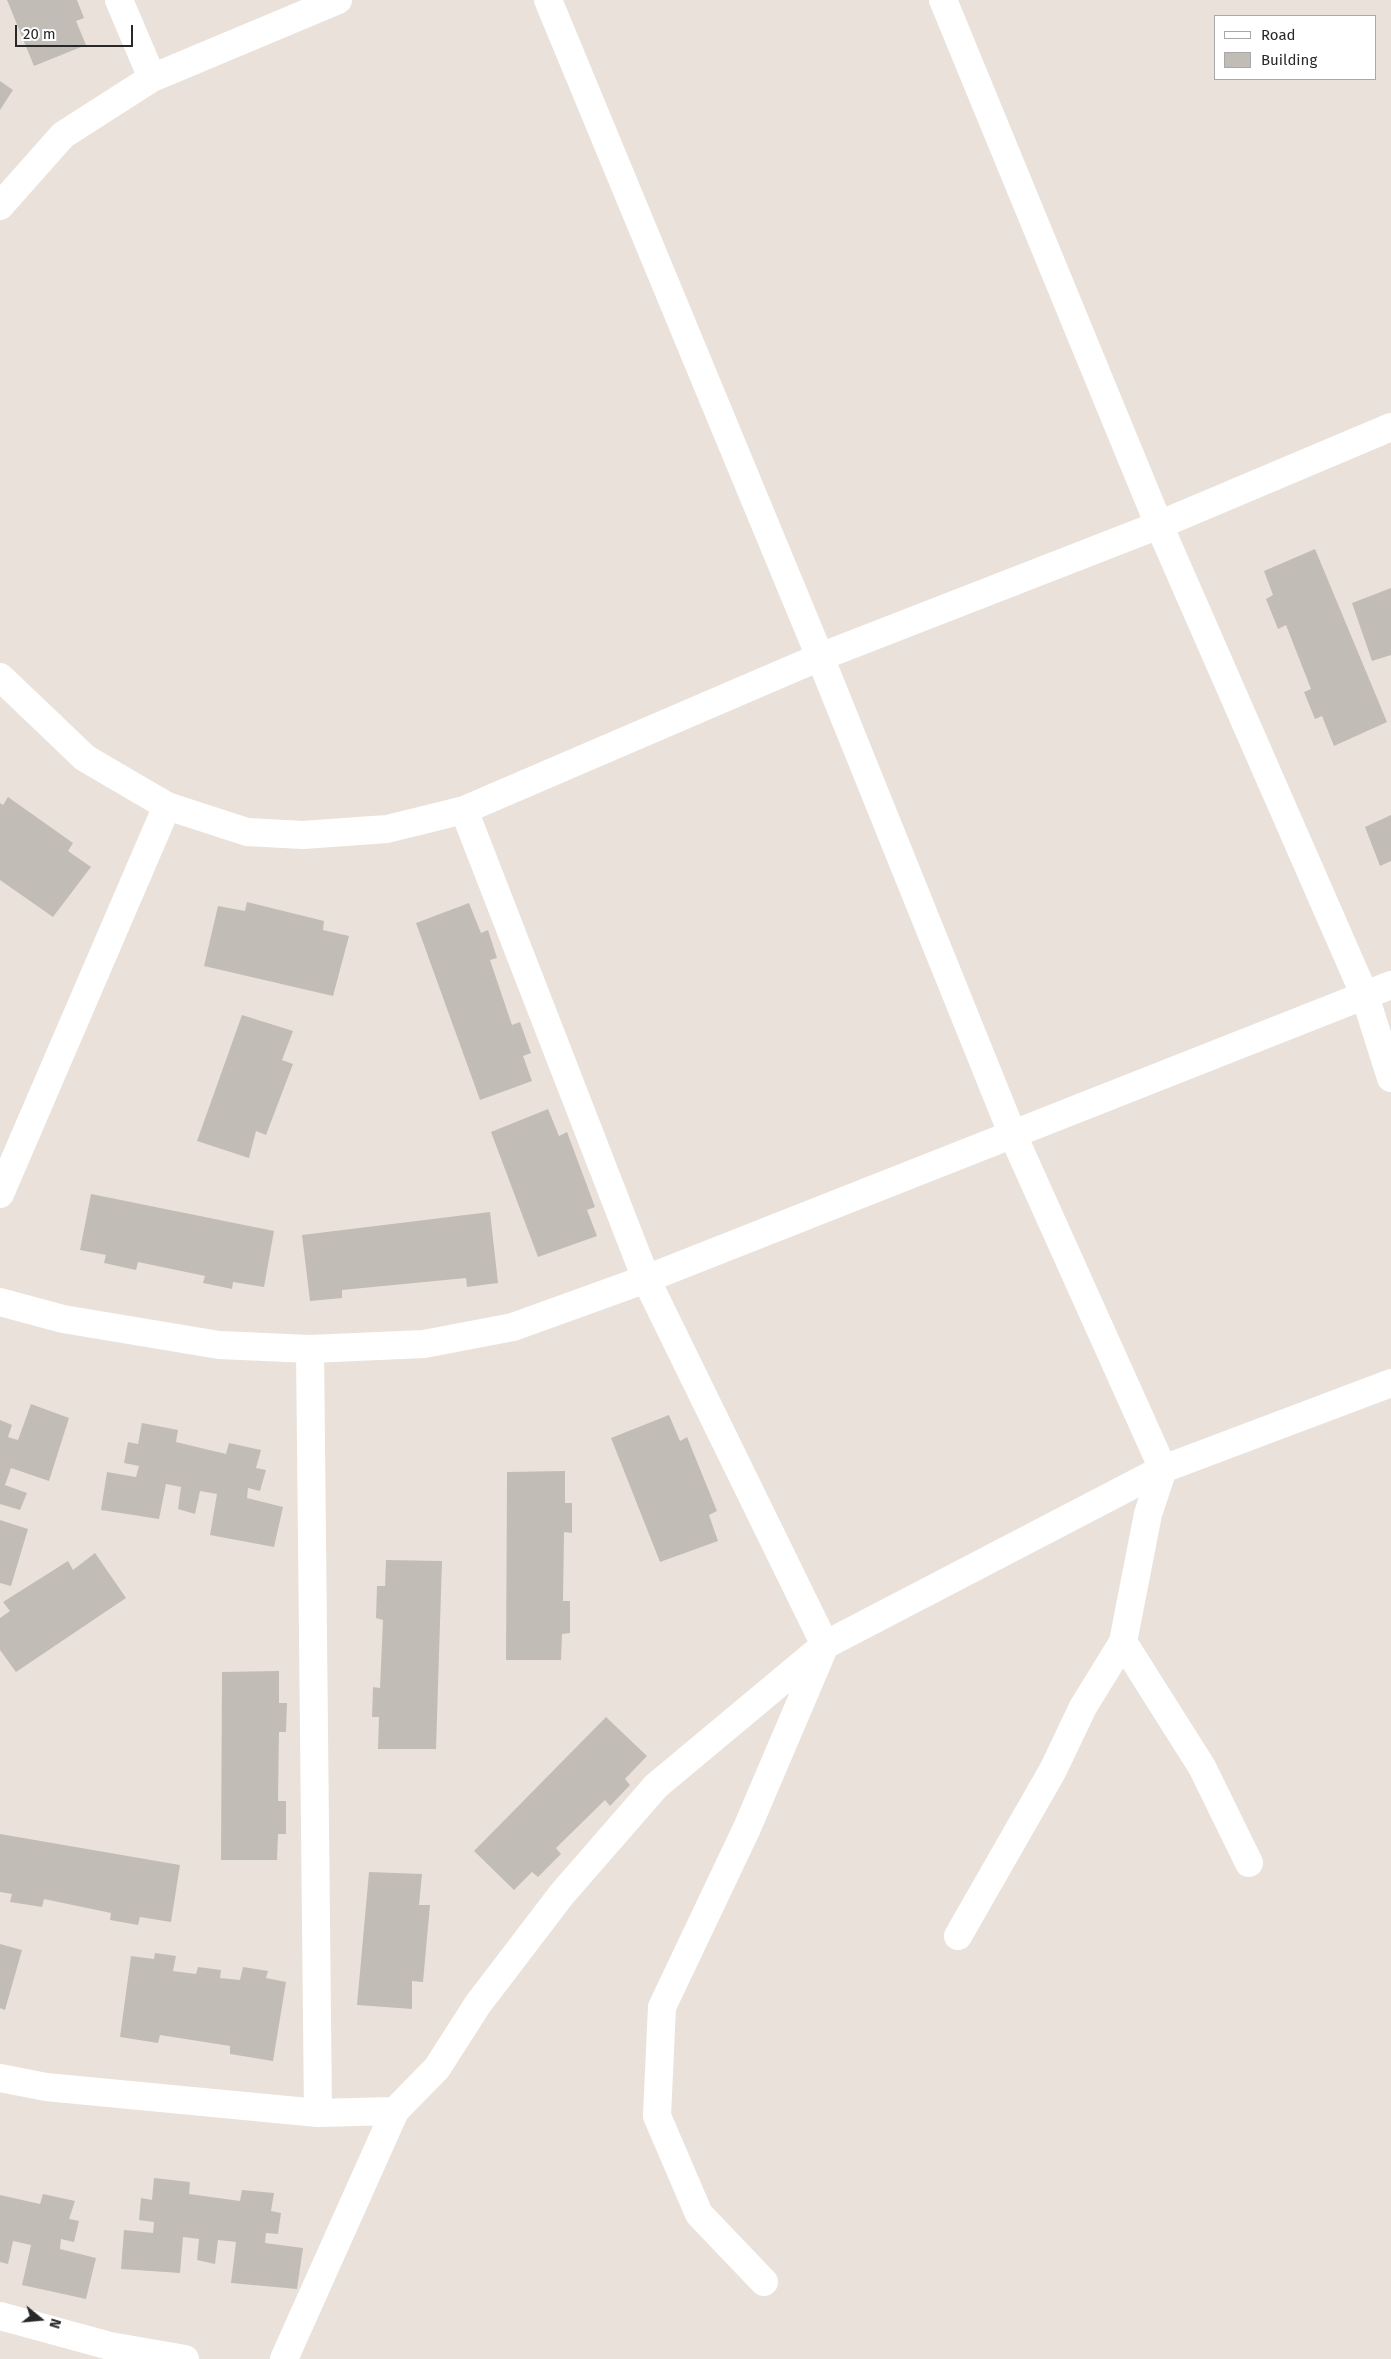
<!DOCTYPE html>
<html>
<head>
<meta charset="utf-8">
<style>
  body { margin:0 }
  #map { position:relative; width:1391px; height:2359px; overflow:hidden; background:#eae2da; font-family:"Fira Sans",sans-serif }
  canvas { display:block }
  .legend { position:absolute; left:1214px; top:15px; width:162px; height:65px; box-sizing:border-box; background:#fff; border:1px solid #a9a9a9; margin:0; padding:6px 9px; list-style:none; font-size:15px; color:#282828 }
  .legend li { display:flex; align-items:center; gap:10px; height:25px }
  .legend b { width:25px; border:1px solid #a9a9a9 }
  .north { position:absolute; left:15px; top:2294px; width:50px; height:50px; -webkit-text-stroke:4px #fff; paint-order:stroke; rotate:107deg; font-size:14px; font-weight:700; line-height:20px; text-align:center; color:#282828 }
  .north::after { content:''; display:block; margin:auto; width:18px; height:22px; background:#282828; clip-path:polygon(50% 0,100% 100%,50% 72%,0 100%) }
  .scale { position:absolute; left:15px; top:25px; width:118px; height:22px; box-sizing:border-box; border:2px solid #282828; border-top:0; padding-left:6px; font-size:15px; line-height:18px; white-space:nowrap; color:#282828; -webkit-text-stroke:4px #fff; paint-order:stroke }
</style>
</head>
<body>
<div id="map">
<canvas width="1391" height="2359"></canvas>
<ul class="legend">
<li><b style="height:6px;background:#fff"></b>Road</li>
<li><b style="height:14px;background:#c2bcb7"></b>Building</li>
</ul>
<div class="north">N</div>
<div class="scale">20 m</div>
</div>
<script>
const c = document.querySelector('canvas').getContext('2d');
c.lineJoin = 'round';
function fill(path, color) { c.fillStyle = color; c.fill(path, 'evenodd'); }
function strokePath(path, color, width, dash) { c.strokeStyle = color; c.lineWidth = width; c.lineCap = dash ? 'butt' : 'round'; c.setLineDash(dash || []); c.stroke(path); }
fill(new Path2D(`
  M 7,0 L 77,0 L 84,18 L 76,21 L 86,45 L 34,66 Z
  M 0,81 L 13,90 L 0,110 Z
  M 1315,549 L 1387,722 L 1334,746 L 1322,716 L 1315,719 L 1304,692 L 1311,689 L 1286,625 L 1278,629 L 1266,599 L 1273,595 L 1264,571 Z
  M 1391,588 L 1391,655 L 1372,661 L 1352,603 Z
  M 8,797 L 73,843 L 68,851 L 91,867 L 53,917 L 0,880 L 0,803 L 3,805 Z
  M 1391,815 L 1391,861 L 1380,866 L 1365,827 Z
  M 247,902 L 324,921 L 323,930 L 349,936 L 333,996 L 204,966 L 218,906 L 245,911 Z
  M 469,903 L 481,933 L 488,930 L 497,958 L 490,960 L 512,1025 L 520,1022 L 531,1053 L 523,1056 L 532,1081 L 480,1100 L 416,923 Z
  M 242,1015 L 293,1031 L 282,1060 L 293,1064 L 266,1135 L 256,1131 L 249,1158 L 197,1141 Z
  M 548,1109 L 559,1136 L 567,1132 L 595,1207 L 587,1210 L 597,1236 L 538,1257 L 491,1132 Z
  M 91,1194 L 274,1231 L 264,1287 L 233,1282 L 232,1289 L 203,1283 L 205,1276 L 138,1262 L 136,1270 L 104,1263 L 106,1255 L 80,1250 Z
  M 490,1212 L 498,1283 L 467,1287 L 466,1278 L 342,1290 L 342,1298 L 310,1301 L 302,1235 Z
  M 31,1404 L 69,1418 L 49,1481 L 11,1468 L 5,1485 L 27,1493 L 20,1510 L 0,1504 L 0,1420 L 12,1425 L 8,1437 L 18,1440 Z
  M 669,1415 L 680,1441 L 687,1437 L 717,1511 L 709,1515 L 718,1541 L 660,1562 L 611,1438 Z
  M 142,1423 L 178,1430 L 176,1442 L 226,1454 L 229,1443 L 261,1450 L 256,1468 L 266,1470 L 260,1491 L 248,1488 L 247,1498 L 283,1507 L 274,1547 L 210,1535 L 217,1494 L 200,1491 L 195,1514 L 178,1509 L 181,1487 L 166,1484 L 159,1519 L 101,1510 L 107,1472 L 136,1477 L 139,1466 L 124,1463 L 128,1442 L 138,1444 Z
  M 565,1471 L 565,1503 L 572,1503 L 572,1533 L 564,1532 L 563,1601 L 570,1601 L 570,1633 L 562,1634 L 561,1660 L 506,1660 L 507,1472 Z
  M 0,1520 L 28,1529 L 11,1586 L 0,1583 Z
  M 95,1553 L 126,1598 L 16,1672 L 0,1650 L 0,1618 L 10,1611 L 3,1602 L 68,1561 L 73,1570 Z
  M 386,1560 L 442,1561 L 436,1749 L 378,1749 L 379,1717 L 372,1717 L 373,1687 L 380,1688 L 383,1620 L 376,1618 L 377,1586 L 385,1586 Z
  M 279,1671 L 279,1703 L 287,1703 L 286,1732 L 279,1732 L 278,1801 L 286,1801 L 286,1834 L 278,1834 L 277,1860 L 221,1860 L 222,1672 Z
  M 606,1717 L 647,1756 L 625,1779 L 630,1785 L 610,1806 L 605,1800 L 556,1848 L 561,1854 L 538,1877 L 532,1872 L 514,1890 L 474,1851 Z
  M 0,1834 L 180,1865 L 171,1922 L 140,1917 L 138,1925 L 110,1920 L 111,1913 L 44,1899 L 42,1907 L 10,1902 L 12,1894 L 0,1892 Z
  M 369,1872 L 422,1874 L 419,1905 L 430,1905 L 423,1982 L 412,1981 L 412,2009 L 357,2005 Z
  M 0,1944 L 22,1950 L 5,2010 L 0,2008 Z
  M 155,1953 L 176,1956 L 173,1971 L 196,1974 L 198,1967 L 221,1970 L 220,1978 L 240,1980 L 243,1967 L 268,1971 L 266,1978 L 286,1982 L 273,2061 L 230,2054 L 230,2046 L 160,2035 L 158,2043 L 120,2037 L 131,1956 L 154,1959 Z
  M 154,2178 L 190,2182 L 189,2194 L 240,2201 L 242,2190 L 274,2193 L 271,2211 L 281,2213 L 278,2234 L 266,2233 L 265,2243 L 303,2248 L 297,2289 L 231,2283 L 236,2242 L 218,2240 L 215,2264 L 197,2260 L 199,2239 L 183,2237 L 180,2273 L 121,2269 L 124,2230 L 153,2233 L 154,2222 L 139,2220 L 141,2198 L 152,2200 Z
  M 43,2194 L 75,2201 L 69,2219 L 79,2221 L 74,2242 L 61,2239 L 60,2249 L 96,2258 L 86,2299 L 22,2285 L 31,2245 L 13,2241 L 8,2264 L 0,2262 L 0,2195 L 40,2204 Z`), '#c2bcb7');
strokePath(new Path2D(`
  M 119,0 L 152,78
  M 548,0 L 820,657 L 1012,1133 L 1163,1469 L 1148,1514 L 1123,1642 L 1083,1707 L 1053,1770 L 958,1936
  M 943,0 L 1159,525 L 1365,996 L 1391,1078
  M 0,206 L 63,135 L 152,78 L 338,0
  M 0,677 L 85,758 L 167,806 L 247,832 L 303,835 L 387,829 L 464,810 L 820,657 L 1159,525 L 1391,427
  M 464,810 L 646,1279 L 825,1645 L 747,1828 L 662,2007 L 657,2116 L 699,2214 L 764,2282
  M 0,1194 L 167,806
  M 0,1302 L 63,1319 L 219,1345 L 310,1349 L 424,1344 L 513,1327 L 646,1279 L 1391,985
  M 310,1349 L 318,2113
  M 1123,1642 L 1202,1767 L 1249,1863
  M 0,2078 L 46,2087 L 318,2113 L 395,2111 L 437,2068 L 478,2004 L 562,1894 L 656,1786 L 825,1645 L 1163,1469 L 1391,1383
  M 0,2316 L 110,2346 L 185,2359
  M 284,2359 L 395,2111`), '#fff', 28);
</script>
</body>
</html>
